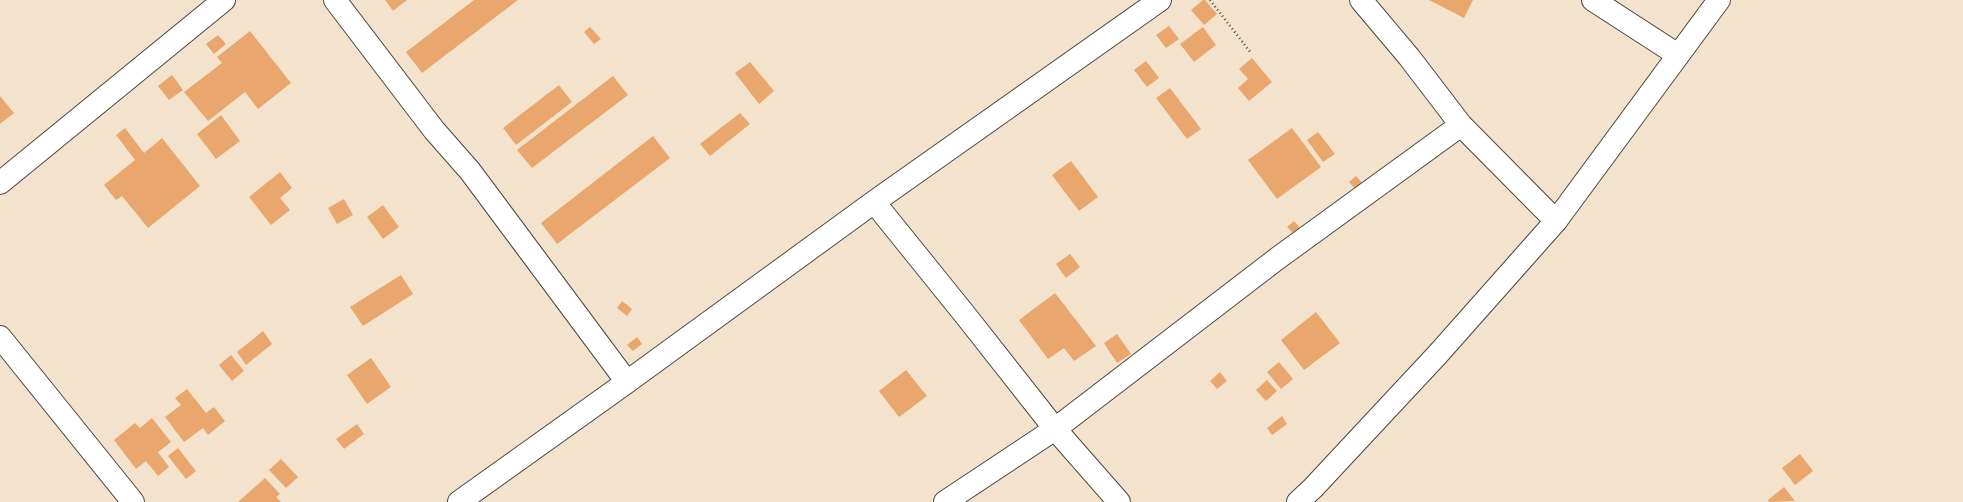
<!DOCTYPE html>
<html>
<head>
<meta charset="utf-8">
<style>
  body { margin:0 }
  canvas { display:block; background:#f3e3cd }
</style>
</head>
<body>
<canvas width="1963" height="502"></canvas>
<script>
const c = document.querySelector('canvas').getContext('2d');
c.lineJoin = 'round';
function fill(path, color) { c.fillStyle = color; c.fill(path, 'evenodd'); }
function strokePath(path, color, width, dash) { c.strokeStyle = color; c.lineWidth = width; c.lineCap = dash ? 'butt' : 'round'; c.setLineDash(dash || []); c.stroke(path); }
fill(new Path2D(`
  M 385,0 L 407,0 L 393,11 Z
  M 474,0 L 518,0 L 422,73 L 406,52 Z
  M 1203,0 L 1205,0 L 1217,14 L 1204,25 L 1191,10 Z
  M 1429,0 L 1473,0 L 1464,18 Z
  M 1169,26 L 1179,39 L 1166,48 L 1156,35 Z
  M 590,27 L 601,39 L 594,44 L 584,32 Z
  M 1203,27 L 1216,45 L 1194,62 L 1180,44 Z
  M 250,31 L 291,83 L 258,109 L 245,92 L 208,121 L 184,92 L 222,63 L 217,57 Z
  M 218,35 L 226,44 L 214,54 L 206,44 Z
  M 1252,58 L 1272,82 L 1249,101 L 1238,88 L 1248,79 L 1239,69 Z
  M 1146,61 L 1159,78 L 1147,87 L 1134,70 Z
  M 750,62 L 774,91 L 759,104 L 735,73 Z
  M 172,75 L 183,90 L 169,100 L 158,86 Z
  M 613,76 L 628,95 L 532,168 L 517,150 Z
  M 559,85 L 572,102 L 516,145 L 503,128 Z
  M 1170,88 L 1201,129 L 1187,139 L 1156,98 Z
  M 0,96 L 14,113 L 0,124 Z
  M 740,113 L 750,124 L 710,156 L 700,144 Z
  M 221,115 L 240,141 L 216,159 L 197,134 Z
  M 125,128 L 144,153 L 162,138 L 200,186 L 148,228 L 122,196 L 116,200 L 104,185 L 135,160 L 116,135 Z
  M 1292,128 L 1321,167 L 1277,199 L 1248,160 Z
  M 1318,132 L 1335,154 L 1323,162 L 1307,140 Z
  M 653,136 L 670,158 L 557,244 L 541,223 Z
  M 1071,161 L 1098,197 L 1079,211 L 1052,175 Z
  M 280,172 L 292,188 L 280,198 L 290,210 L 271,225 L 249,197 Z
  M 1356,176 L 1363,184 L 1356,190 L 1349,182 Z
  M 344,199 L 353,215 L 337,224 L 328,208 Z
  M 383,205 L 399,227 L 383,239 L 367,217 Z
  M 1294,221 L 1301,229 L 1295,235 L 1287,227 Z
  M 1070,254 L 1080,267 L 1066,278 L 1056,264 Z
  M 401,275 L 413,294 L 363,326 L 350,307 Z
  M 1055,293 L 1096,346 L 1074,361 L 1064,348 L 1048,359 L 1019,320 Z
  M 622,301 L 632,309 L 627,316 L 617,308 Z
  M 1316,312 L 1340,343 L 1304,370 L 1281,340 Z
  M 263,331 L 272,344 L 246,365 L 237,352 Z
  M 1117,334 L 1131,354 L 1117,363 L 1104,343 Z
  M 637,337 L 642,344 L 633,351 L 627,345 Z
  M 231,355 L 244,371 L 232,381 L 219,365 Z
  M 371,358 L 391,387 L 367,404 L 347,375 Z
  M 1279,362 L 1293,379 L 1281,389 L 1267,372 Z
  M 906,370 L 927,396 L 899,417 L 879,391 Z
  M 1220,372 L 1227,381 L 1217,389 L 1210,381 Z
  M 1267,380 L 1277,391 L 1266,401 L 1256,390 Z
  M 187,389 L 206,413 L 214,407 L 225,421 L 208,435 L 203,428 L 184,442 L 165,417 L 181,405 L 175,398 Z
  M 1282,416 L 1287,424 L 1272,435 L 1267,428 Z
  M 152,418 L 171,442 L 158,452 L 169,467 L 158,476 L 146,461 L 136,469 L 114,440 L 135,423 L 140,428 Z
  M 357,424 L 364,434 L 344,449 L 336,439 Z
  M 178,448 L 196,471 L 186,479 L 168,456 Z
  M 1800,454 L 1813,471 L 1795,485 L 1782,468 Z
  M 281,459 L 298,477 L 286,488 L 269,470 Z
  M 265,478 L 280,494 L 276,497 L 281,502 L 238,502 Z
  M 1784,487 L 1795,501 L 1769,502 L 1768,500 Z`), '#e9a76d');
const minor = new Path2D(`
  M 335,0 L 434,130 L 470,171 L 627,382
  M 1361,0 L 1409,57 L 1461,125 L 1556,221
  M 1593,0 L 1678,55
  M 0,183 L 224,0
  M 874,202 L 966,316 L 1055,429 L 1119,502
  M 0,337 L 133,502
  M 459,502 L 627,382 L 874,202 L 1160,0
  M 945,502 L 1055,429 L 1278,258 L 1461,125`);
const tertiary = new Path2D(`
  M 1298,502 L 1313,488 L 1438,354 L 1556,221 L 1719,0`);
strokePath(minor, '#494743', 24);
strokePath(tertiary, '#494743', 24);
strokePath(new Path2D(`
  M 1210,0 L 1251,53`), '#494743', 2.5, [1, 3]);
strokePath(minor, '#fff', 22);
strokePath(tertiary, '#fff', 22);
</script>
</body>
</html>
